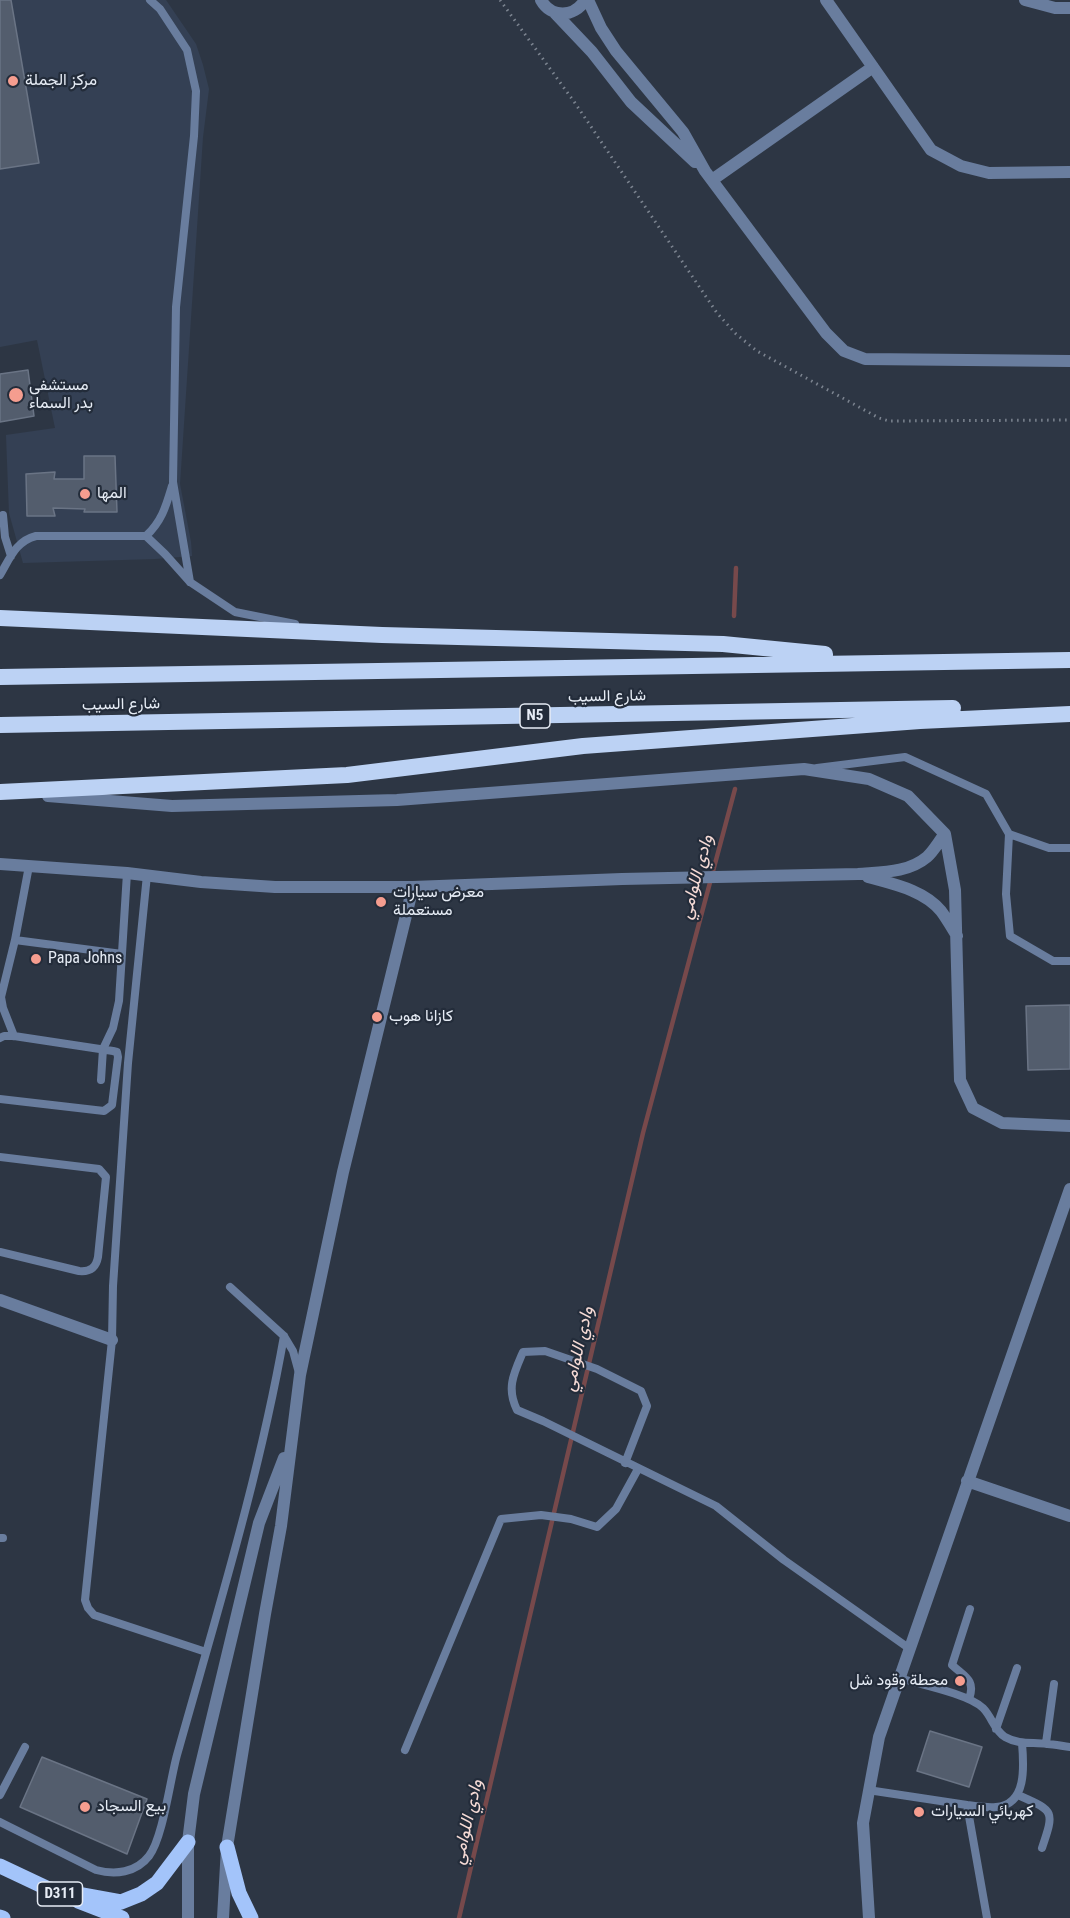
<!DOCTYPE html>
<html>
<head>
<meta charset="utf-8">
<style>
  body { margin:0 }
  canvas { display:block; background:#2d3644 }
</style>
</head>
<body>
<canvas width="1070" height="1918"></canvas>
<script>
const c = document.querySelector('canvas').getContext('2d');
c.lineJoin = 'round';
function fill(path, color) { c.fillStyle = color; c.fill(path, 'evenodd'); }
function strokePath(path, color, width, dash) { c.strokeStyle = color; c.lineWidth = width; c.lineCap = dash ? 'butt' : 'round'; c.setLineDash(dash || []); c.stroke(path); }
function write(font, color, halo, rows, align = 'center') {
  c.font = font + ' "Roboto Condensed",Vazirmatn,sans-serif'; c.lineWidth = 4.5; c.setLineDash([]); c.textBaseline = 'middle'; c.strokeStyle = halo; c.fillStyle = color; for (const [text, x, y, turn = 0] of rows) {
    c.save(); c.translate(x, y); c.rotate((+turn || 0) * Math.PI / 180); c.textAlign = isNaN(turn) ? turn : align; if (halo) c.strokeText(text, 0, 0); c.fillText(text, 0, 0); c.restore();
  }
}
fill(new Path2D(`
  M 0,0 L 166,0 L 196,44 L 203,65 L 209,89 L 203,137 L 180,484 L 191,542 L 192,556 L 155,559 L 23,563 L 9,513 L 6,435 L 55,428 L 37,340 L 0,347 Z`), '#344054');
strokePath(new Path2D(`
  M 734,616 L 736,568
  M 459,1918 L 643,1133 L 735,789`), '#77494b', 4.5);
const building = new Path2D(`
  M 0,0 L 11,0 L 39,163 L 0,169 Z
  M 28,370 L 34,416 L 0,422 L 0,374 Z
  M 84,456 L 115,456 L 117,512 L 84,512 L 85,509 L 53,508 L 55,516 L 27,516 L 26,474 L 55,472 L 54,479 L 84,479 Z
  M 1070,1005 L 1070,1069 L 1028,1070 L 1026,1006 Z
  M 930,1731 L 982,1747 L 969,1787 L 917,1771 Z
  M 42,1757 L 147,1799 L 127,1854 L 20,1807 Z`);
fill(building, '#535d6d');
strokePath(building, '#6a7485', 1.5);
strokePath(new Path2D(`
  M 500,0 L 575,103 L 717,313 L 736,334 L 757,351 L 879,418 L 889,421 L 1070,420`), '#7c8490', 3, [1.5, 4.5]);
strokePath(new Path2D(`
  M 150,0 L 160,9 L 187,50 L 196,91 L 194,136 L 176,307 L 173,482 L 190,582
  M 3,515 L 5,537 L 11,556
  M 146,536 C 162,521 166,506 172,486
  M 0,575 C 10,558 16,541 36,536 L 146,536 L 165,554 L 190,582 L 235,612 L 295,624
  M 817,768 L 905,757 L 986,794 L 1009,834 L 1006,894 L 1010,936 L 1053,961 L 1070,961
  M 1009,834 L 1049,848 L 1070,848
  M 147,875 L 128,1063 L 113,1286 L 112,1340 L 85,1600 L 88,1608 L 94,1615 L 206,1652
  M 15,940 L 122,954
  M 14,1036 L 3,1008 L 1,997 L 15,940 L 29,866
  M 0,1038 L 4,1036 L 14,1036 L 113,1051 L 117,1052 L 118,1057 L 112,1105 L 104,1111 L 0,1099
  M 101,1080 L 103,1049 L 113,1028 L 119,1001 L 127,873
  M 0,1157 L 99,1169 L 106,1177 L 98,1257 C 96,1268 90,1272 79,1271 L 0,1252
  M 230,1287 L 284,1336 L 293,1351 L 299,1373
  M 625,1463 L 647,1406 L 641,1391 L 597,1369 L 545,1351 L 523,1352 C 514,1373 506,1388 517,1410 L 543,1421 L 716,1506 L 784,1560 L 910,1649
  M 0,1538 L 3,1538
  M 899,1678 C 919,1684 969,1694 983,1708 C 992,1717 994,1730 1005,1737 C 1019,1745 1032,1742 1047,1744 C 1054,1744 1062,1746 1070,1747
  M 969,1699 C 976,1680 965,1677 952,1665 L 970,1609
  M 996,1729 L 1017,1668
  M 1046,1743 L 1054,1684
  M 405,1750 L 501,1519 L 541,1515 L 571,1519 L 597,1527 L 616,1509 L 638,1469
  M 868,1790 L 967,1805 L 987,1918
  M 0,1795 L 25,1747
  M 1018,1795 C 1054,1811 1055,1810 1042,1848
  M 967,1805 C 976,1806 987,1808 996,1807 C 1027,1805 1024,1766 1022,1743
  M 0,1822 L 96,1870 C 115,1875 136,1873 149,1856 C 163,1838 170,1780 177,1755 C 216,1616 259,1478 284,1336`), '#697d9e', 8);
strokePath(new Path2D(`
  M 541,0 C 551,18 574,18 585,0
  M 588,0 L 601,28 L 616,51 L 683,132 L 705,171 L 826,333 L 844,351 L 865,359 L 1070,361
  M 826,0 L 931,150 L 961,166 L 989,173 L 1070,172
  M 1025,0 L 1055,8 L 1070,8
  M 555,13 L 592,52 L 631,102 L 695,162
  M 712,180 L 873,67
  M 0,1300 L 112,1340`), '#697d9e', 12);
strokePath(new Path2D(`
  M 48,796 L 172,806 L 397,800 L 804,769 L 869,779 L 908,796 L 945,834 L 955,890 L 960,1080 L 973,1108 L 1002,1123 L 1070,1126
  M 0,864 L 127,873 L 201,882 L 275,887 L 413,887 L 622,879 L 858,874 C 882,872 908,873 927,857 C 934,851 939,841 945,834
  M 868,877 C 893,884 924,890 941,911 C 947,919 952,928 957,936
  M 967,1481 L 1070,1516
  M 188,1918 L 188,1842 L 194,1794 L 259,1523 L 284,1458
  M 223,1918 L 227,1847 L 265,1614 L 281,1526 L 300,1375 L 343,1172 L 413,887
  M 869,1918 L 863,1823 L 879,1737 L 1070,1189`), '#697d9e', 12);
strokePath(new Path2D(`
  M 227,1847 L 239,1893 L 251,1918
  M 0,1866 L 53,1891
  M 44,1888 L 121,1902 L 141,1894 L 157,1883 L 188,1842
  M 78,1901 L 122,1918
  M 0,1917 L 3,1918`), '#a3c4fa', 15);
strokePath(new Path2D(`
  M 0,618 L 382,635 L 723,644 L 825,654
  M 0,677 L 1070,660
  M 0,725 L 953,708
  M 0,792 L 347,775 L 583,746 L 920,721 L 1070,714`), '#bcd2f4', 16);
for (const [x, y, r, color] of [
  [13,81,6,"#f59d8f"],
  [16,395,8,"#f59d8f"],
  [85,494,6,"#f59d8f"],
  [381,902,6,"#f59d8f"],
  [36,959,6,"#f59d8f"],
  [377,1017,6,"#f59d8f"],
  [960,1681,6,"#f59d8f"],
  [85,1807,6,"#f59d8f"],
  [919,1812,6,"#f59d8f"]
]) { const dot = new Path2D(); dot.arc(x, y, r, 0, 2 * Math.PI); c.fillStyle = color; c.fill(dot); strokePath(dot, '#232c3a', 2); }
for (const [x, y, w] of [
  [535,716,30],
  [60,1894,45]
]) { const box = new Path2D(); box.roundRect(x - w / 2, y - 12, w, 24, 4.5); c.fillStyle = '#232c3a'; c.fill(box); strokePath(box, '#e6ecf5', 1.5); }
write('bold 15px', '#e6ecf5', null, [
  ["N5",535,716],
  ["D311",60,1894]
]);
write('16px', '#e6ecf5', '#232c3a', [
  ["مركز الجملة",25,81],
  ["مستشفى",29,386],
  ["بدر السماء",29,404],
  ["المها",97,494],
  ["معرض سيارات",393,893],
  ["مستعملة",393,911],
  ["Papa Johns",48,959],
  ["كازانا هوب",389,1017],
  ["محطة وقود شل",948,1681,"right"],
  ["بيع السجاد",97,1807],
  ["كهربائي السيارات",931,1812]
], 'left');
write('16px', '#e6ecf5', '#232c3a', [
  ["شارع السيب",607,697,-1],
  ["شارع السيب",121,705,-1]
]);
write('italic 18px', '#f6dbd6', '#232c3a', [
  ["وادي اللوامي",697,877,-75],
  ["وادي اللوامي",579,1349,-77],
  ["وادي اللوامي",468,1822,-77]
]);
</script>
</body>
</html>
